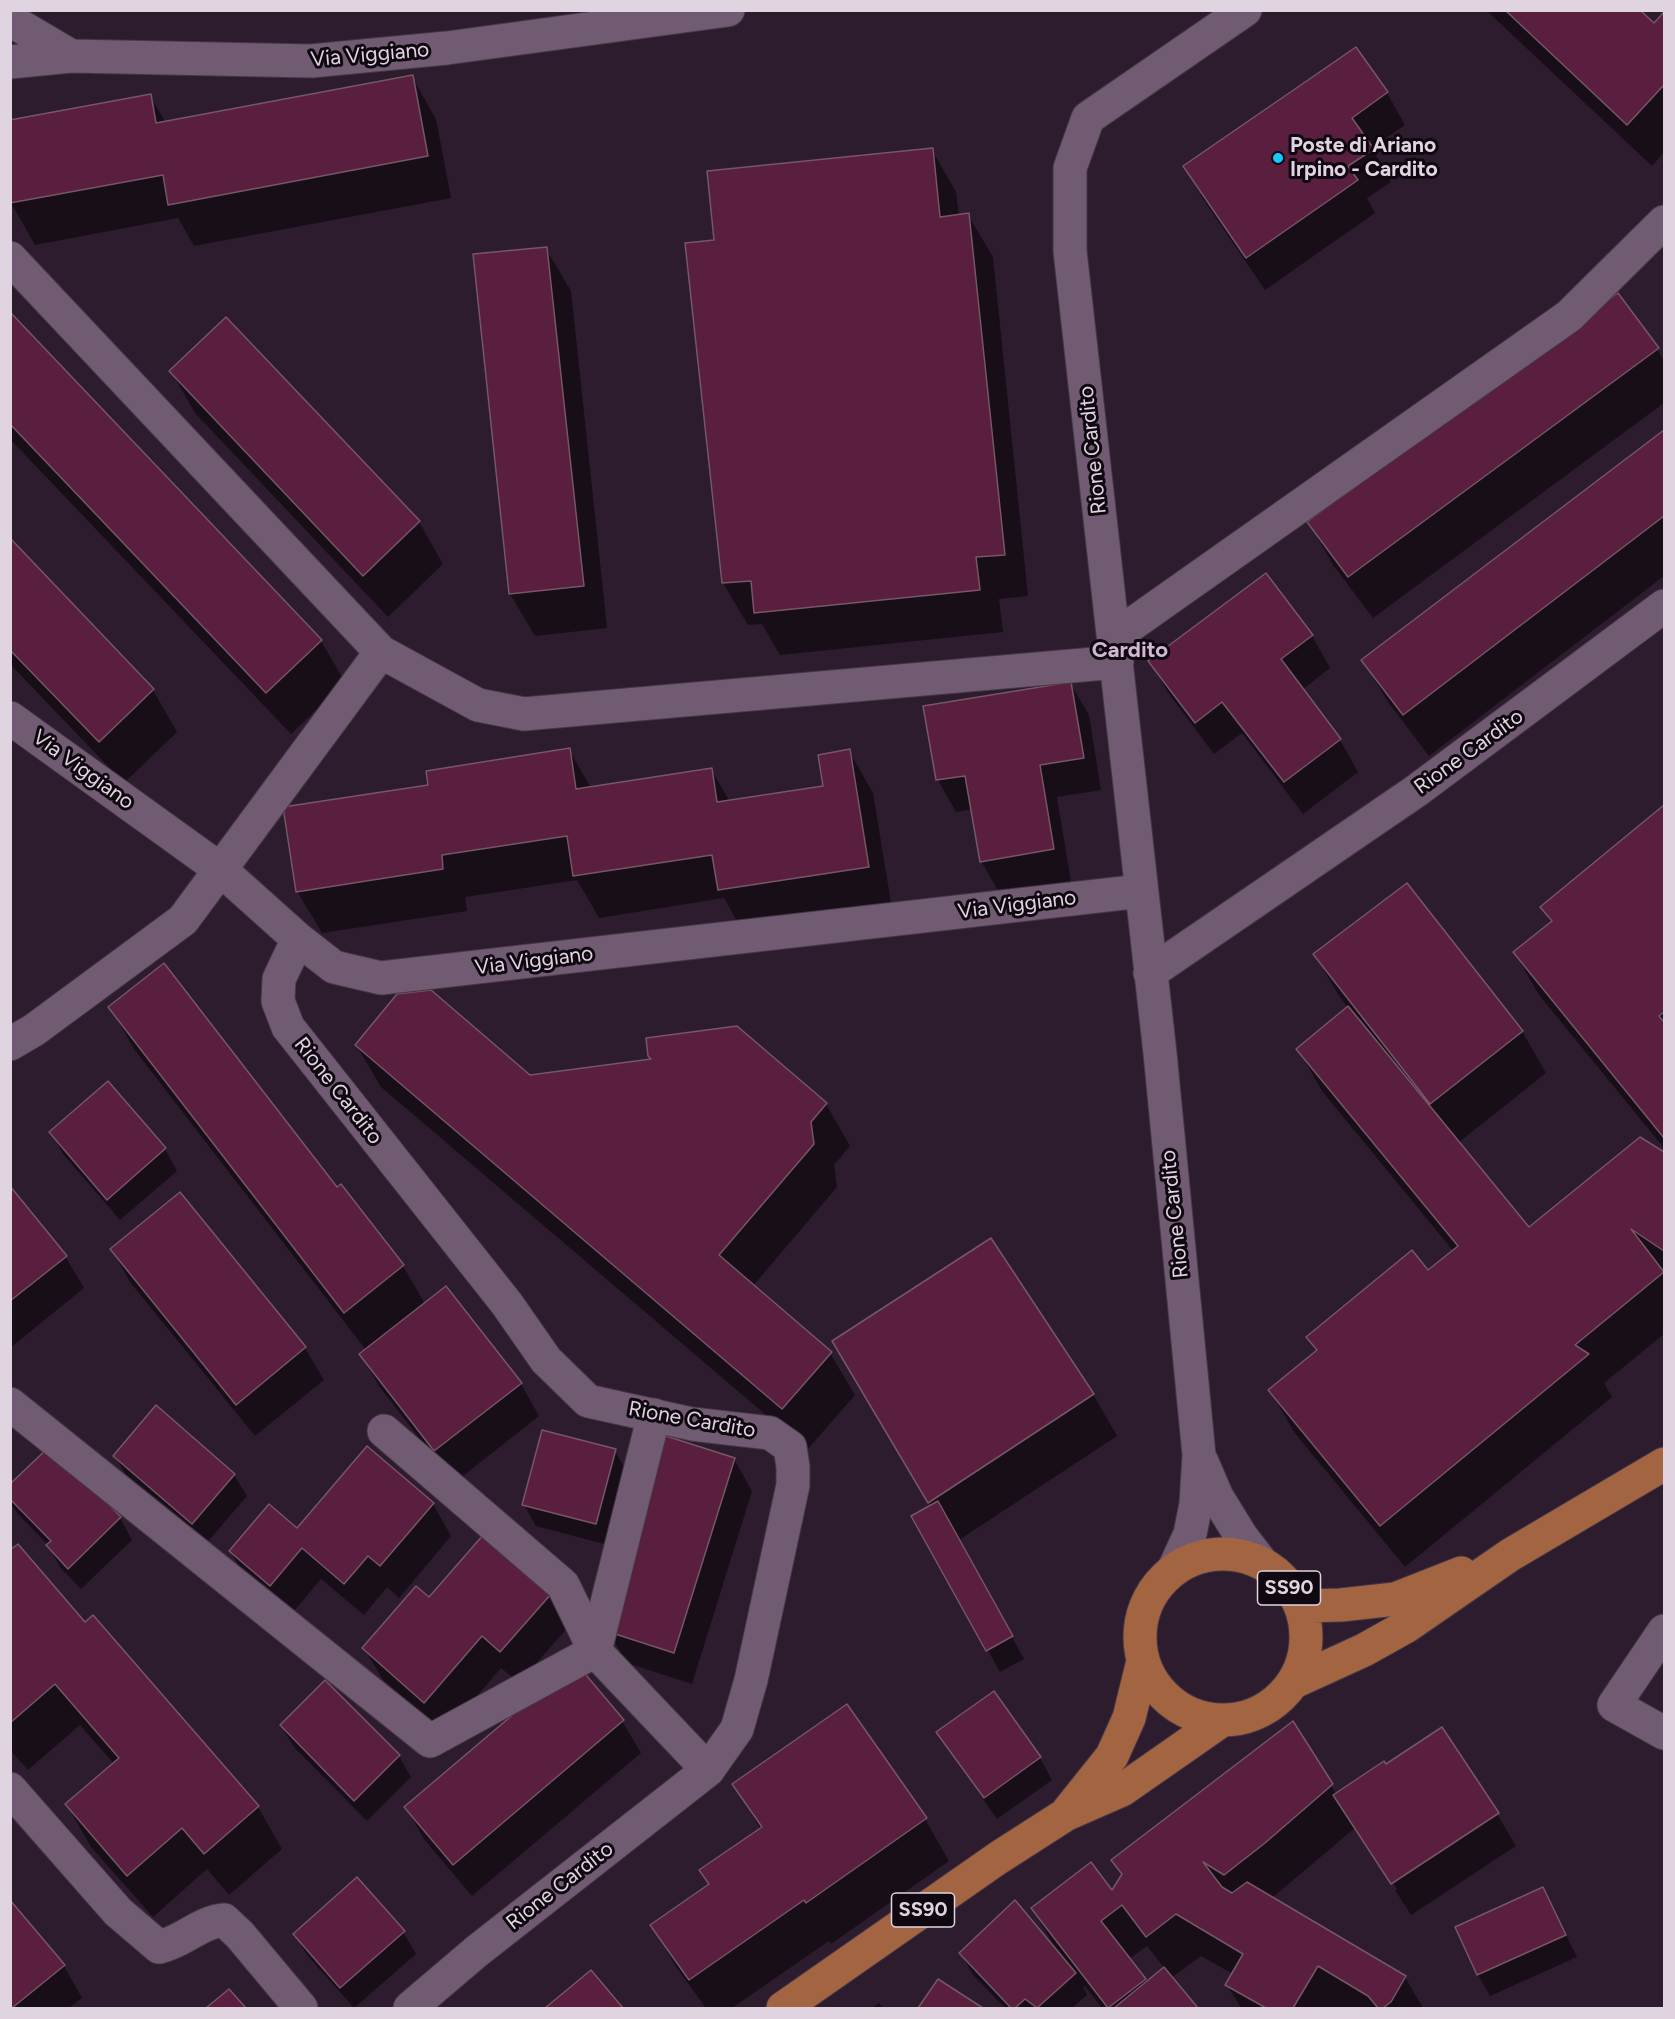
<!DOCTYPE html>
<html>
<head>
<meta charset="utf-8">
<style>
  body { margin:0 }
  #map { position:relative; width:1675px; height:2019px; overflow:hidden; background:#2d1b2e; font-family:Figtree,sans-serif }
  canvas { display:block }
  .frame { position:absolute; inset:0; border:12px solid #e0d4e1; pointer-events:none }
</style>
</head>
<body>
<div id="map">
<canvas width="1675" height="2019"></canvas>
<div class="frame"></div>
</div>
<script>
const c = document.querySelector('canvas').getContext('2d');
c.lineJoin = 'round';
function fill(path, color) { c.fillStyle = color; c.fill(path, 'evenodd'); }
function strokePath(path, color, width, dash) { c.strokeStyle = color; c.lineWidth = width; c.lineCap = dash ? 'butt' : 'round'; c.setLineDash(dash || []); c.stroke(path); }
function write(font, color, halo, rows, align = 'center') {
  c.font = font + ' Figtree,sans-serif'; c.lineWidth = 6; c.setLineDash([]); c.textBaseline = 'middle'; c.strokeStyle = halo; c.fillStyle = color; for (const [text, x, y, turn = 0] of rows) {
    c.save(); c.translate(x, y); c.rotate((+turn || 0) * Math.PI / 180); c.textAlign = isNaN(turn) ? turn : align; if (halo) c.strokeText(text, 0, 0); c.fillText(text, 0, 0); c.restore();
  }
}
fill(new Path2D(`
  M 1486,10 L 1638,10 L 1654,25 L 1664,14 L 1664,152 L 1652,166 Z
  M 1356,49 L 1387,93 L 1405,125 L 1372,148 L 1391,182 L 1367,198 L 1375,213 L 1265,290 L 1203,199 L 1185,167 Z
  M 412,77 L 436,119 L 451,198 L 194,246 L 178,218 L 35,245 L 11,203 L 10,200 L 150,96 L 166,123 Z
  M 932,150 L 956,192 L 959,216 L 968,215 L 993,257 L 1028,596 L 999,599 L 1003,632 L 780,655 L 762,624 L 748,625 L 723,583 L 687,244 L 716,241 Z
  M 546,249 L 571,291 L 607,628 L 535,636 L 510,594 L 475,255 Z
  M 10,314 L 321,641 L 345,682 L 291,734 L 10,439 Z
  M 1657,349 L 1664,361 L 1664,403 L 1373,618 L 1333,565 L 1309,523 Z
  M 171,371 L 419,522 L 443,564 L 388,617 L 195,413 Z
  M 1664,432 L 1664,576 L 1429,756 L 1388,702 L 1363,661 Z
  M 10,540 L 153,690 L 177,732 L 124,783 L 10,664 Z
  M 1265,575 L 1312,636 L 1330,668 L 1302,690 L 1340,740 L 1358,772 L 1303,814 L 1242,733 L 1214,754 L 1169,694 L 1150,662 Z
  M 1070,683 L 1089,715 L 1101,790 L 1057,797 L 1071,882 L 1000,894 L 981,861 L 972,809 L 956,812 L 938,780 L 925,708 Z
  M 569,750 L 591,788 L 711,769 L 730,802 L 825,787 L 849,751 L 873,793 L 892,909 L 743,932 L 724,898 L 599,918 L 577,880 L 465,897 L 467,911 L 322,933 L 297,891 L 430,786 Z
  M 1664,807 L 1664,1148 L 1539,995 L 1515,953 L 1551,923 L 1542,907 Z
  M 1315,955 L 1522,1031 L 1546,1073 L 1458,1143 L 1529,1229 L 1640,1138 L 1664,1154 L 1664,1334 L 1604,1383 L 1612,1397 L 1405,1567 L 1294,1432 L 1270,1390 L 1317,1352 L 1308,1337 L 1428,1272 L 1454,1252 L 1322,1091 L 1298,1049 L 1348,1008 L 1339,996 Z
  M 110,1007 L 337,1189 L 341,1186 L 403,1266 L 425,1304 L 446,1288 L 521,1384 L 539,1416 L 454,1483 L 379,1386 L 361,1354 L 366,1350 L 134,1049 Z
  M 356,1045 L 530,1077 L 826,1104 L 850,1146 L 834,1165 L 837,1187 L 753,1286 L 830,1353 L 855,1395 L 807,1450 L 381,1087 Z
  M 108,1083 L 165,1149 L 177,1171 L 120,1220 L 63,1154 L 51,1132 Z
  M 10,1188 L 65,1256 L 84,1288 L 10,1348 Z
  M 180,1194 L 305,1348 L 324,1380 L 255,1436 L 130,1282 L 112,1250 Z
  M 834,1341 L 1093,1394 L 1117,1436 L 959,1540 L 1024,1659 L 1000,1672 L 913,1517 L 931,1507 Z
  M 615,1451 L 627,1472 L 608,1545 L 536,1526 L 524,1505 Z
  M 115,1456 L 234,1475 L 247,1496 L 205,1545 L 127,1477 Z
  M 734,1459 L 752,1491 L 692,1684 L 627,1663 L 608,1631 Z
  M 10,1486 L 120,1518 L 132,1540 L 81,1589 L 60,1567 L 48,1545 L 17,1513 L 10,1501 Z
  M 433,1504 L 451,1536 L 399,1598 L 387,1587 L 364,1615 L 321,1579 L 289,1617 L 249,1583 L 230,1551 L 297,1530 Z
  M 10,1552 L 85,1624 L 93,1617 L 258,1807 L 282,1849 L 229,1895 L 207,1869 L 153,1917 L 91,1847 L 67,1805 L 114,1764 L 80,1725 L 28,1770 L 10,1750 Z
  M 551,1594 L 569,1626 L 519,1683 L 501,1668 L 444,1734 L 383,1680 L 364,1648 L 429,1599 Z
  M 994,1693 L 1040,1758 L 1052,1780 L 997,1819 L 951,1753 L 938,1732 Z
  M 846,1706 L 925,1819 L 949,1861 L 831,1944 L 829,1941 L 732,2008 L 706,2008 L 676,1967 L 652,1925 L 710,1885 L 701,1871 L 761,1830 L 734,1784 Z
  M 622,1721 L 641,1753 L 472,1896 L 424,1839 L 406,1807 Z
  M 281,1726 L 399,1756 L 411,1777 L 367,1821 L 294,1747 Z
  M 1441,1729 L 1497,1814 L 1516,1846 L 1411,1915 L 1395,1890 L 1397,1889 L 1356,1827 L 1272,1898 L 1405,1977 L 1423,2008 L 1345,2008 L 1342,2007 L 1341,2008 L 1241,2008 L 1227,1985 L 1233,1974 L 1201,1956 L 1171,1978 L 1196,2008 L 1102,2008 L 1085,1986 L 1083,1987 L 1087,1995 L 1072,2008 L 1005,2008 L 973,1975 L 961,1953 L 1054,1949 L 1055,1948 L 1033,1909 L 1113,1893 L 1122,1876 L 1113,1860 L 1331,1785 L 1336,1794 L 1386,1766 ZM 1147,1946 L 1165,1969 L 1147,1983 L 1129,1959 Z
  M 1543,1889 L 1577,1957 L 1490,1996 L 1478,1975 Z
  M 10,1902 L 64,1966 L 82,1998 L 69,2008 L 10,2008 Z
  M 403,1932 L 416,1954 L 354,2008 L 307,1955 L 295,1934 Z
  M 590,1972 L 621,2008 L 547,2008 Z
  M 938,1981 L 981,2008 L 920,2008 Z
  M 879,2003 L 883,2008 L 872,2008 Z`), '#0007');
const building = new Path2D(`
  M 1505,10 L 1640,10 L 1654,23 L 1664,12 L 1664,88 L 1663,86 L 1627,125 Z
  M 1356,47 L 1388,92 L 1352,118 L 1374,149 L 1348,166 L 1358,180 L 1246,258 L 1183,166 Z
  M 413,75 L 428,156 L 168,205 L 163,175 L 10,203 L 10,120 L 151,94 L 156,123 Z
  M 933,148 L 940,217 L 969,213 L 1005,555 L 976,557 L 980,590 L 754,613 L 751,581 L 722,583 L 685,243 L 714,240 L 707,171 Z
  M 547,247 L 584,586 L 509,594 L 473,254 Z
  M 1618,293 L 1659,348 L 1348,577 L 1307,522 Z
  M 10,312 L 322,640 L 266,693 L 10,424 Z
  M 226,317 L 420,521 L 363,576 L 169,371 Z
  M 1664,430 L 1664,516 L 1403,715 L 1361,660 Z
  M 10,538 L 154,689 L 99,742 L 10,650 Z
  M 1266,573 L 1313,635 L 1281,659 L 1341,739 L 1284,782 L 1222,702 L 1195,723 L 1148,661 Z
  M 1071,682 L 1084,758 L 1040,765 L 1054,849 L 980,862 L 965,776 L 936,780 L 923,706 Z
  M 570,748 L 576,789 L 712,768 L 717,802 L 823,786 L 818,755 L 850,749 L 869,867 L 718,890 L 712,855 L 573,876 L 567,836 L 442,855 L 443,869 L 296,892 L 283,807 L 428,785 L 426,771 Z
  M 1664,805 L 1664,1012 L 1659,1016 L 1664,1022 L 1664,1138 L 1513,952 L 1552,921 L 1540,907 Z
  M 1407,883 L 1523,1031 L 1430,1104 L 1313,954 Z
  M 164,963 L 337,1187 L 341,1184 L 404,1265 L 344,1313 L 108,1007 Z
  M 431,990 L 530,1075 L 651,1059 L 648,1056 L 646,1038 L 737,1026 L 827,1103 L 811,1122 L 814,1144 L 719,1255 L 832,1352 L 782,1409 L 355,1045 L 397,994 Z
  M 1348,1006 L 1529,1227 L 1640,1137 L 1664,1152 L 1664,1251 L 1631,1229 L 1664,1272 L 1575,1345 L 1589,1354 L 1380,1526 L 1268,1390 L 1317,1350 L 1306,1337 L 1412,1250 L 1428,1270 L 1458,1246 L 1296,1049 Z
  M 108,1081 L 166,1148 L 107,1200 L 49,1132 Z
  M 10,1186 L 67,1256 L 10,1301 Z
  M 180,1192 L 306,1347 L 236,1405 L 110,1249 Z
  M 991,1238 L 1094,1394 L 928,1503 L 832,1341 Z
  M 446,1286 L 522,1383 L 434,1451 L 359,1354 Z
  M 156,1405 L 235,1474 L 192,1524 L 113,1456 Z
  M 542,1430 L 616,1449 L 596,1524 L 522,1505 Z
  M 666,1436 L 735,1458 L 674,1653 L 606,1631 Z
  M 51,1445 L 121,1517 L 68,1569 L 46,1545 L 51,1541 L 10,1499 L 10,1484 Z
  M 367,1446 L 434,1503 L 380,1566 L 368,1556 L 344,1584 L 302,1548 L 270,1586 L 229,1551 L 269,1504 L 297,1528 Z
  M 938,1501 L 1013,1636 L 986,1651 L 911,1516 Z
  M 484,1534 L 552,1593 L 500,1652 L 482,1636 L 424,1703 L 362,1648 L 416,1586 L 429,1597 Z
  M 18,1544 L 85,1622 L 93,1615 L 259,1806 L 204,1854 L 182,1828 L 127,1876 L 65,1804 L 119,1758 L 55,1684 L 10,1723 L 10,1550 Z
  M 575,1662 L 624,1720 L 453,1865 L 404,1807 Z
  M 325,1680 L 400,1755 L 354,1801 L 280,1725 Z
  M 994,1691 L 1041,1757 L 984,1798 L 936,1732 Z
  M 847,1704 L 927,1818 L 806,1903 L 804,1900 L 689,1980 L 650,1925 L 709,1884 L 699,1870 L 762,1827 L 732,1784 Z
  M 1293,1721 L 1333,1784 L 1265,1843 L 1224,1875 L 1203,1862 L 1222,1887 L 1232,1893 L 1247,1882 L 1406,1976 L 1391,2002 L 1383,2008 L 1378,2008 L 1368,1996 L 1318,1966 L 1293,2008 L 1266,2008 L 1225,1985 L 1243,1954 L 1176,1914 L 1146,1937 L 1122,1905 L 1101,1921 L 1146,1979 L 1108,2008 L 1031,1908 L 1091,1862 L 1112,1890 L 1122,1874 L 1111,1860 Z
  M 1442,1727 L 1499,1813 L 1391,1884 L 1333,1795 L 1384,1761 L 1386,1764 Z
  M 357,1877 L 405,1931 L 340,1988 L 293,1934 Z
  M 1543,1887 L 1566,1935 L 1477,1975 L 1455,1927 Z
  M 10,1900 L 65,1965 L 12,2008 L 10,2008 Z
  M 1015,1900 L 1076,1973 L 1037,2008 L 1025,1999 L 1015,2008 L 1011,2008 L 959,1953 Z
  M 1164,1967 L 1198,2008 L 1114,2008 Z
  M 591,1970 L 623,2008 L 545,2008 Z
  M 938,1979 L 983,2008 L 918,2008 Z
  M 229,1989 L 246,2008 L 206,2008 Z`);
fill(building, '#5a1e3f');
strokePath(building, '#755765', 1.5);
const street = new Path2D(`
  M 10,20 L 71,56
  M 10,62 L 71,56 L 311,61 L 447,48 L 728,10
  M 10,258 L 381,652 L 478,705 L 524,714 L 1117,662
  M 1114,637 L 1569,316 L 1664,222
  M 10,718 L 221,870 L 298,939 L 334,967 L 381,978 L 1141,891
  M 298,939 L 279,979 L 278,1001 L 288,1027 L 507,1304 L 546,1360 L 588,1401 L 692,1424 L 770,1433 L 790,1447 L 793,1467 L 793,1485 L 751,1680 L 737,1729 L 708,1770 L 477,1951 L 410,2008
  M 1150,973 L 1416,791 L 1664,606
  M 10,1044 L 34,1030 L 183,920 L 381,652
  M 10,1404 L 430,1741 L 595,1651 L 654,1415
  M 384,1431 L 563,1585 L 595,1651 L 708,1770
  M 1202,1462 L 1217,1497 L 1241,1536 L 1261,1562
  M 1174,1569 L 1190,1534 L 1196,1504 L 1199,1455 L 1160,1053 L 1070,251 L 1070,168 L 1088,118 L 1245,10
  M 1664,1631 L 1614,1705 L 1664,1733
  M 10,1789 L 118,1912 L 159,1947 C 183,1942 200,1922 224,1920 L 240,1935 L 301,2008`);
const primary = new Path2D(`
  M1140 1637a83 83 0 1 1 166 0a83 83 0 1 1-166 0Z
  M 1301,1606 L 1341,1605 L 1395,1599 L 1461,1573
  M 1294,1682 L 1364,1650 L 1407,1626 L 1510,1555 L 1664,1464
  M 1068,1811 L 1112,1756 L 1129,1718 L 1143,1661
  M 783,2008 L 998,1858 L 1065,1815 L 1122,1790 L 1221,1721`);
strokePath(street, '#463747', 35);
strokePath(primary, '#463747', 35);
strokePath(street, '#715b72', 33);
strokePath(primary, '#a26441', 33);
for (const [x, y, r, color] of [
  [1278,158,6,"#13cafb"]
]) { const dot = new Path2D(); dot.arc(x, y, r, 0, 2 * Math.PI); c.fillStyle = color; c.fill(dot); strokePath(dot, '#100811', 2); }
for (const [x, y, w] of [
  [1289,1588,63],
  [923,1910,63]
]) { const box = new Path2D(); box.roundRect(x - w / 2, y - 17, w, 34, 4.5); c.fillStyle = '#100811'; c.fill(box); strokePath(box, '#e0d4e1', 1.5); }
write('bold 20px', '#e0d4e1', null, [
  ["SS90",1289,1588],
  ["SS90",923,1910]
]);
write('21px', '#e0d4e1', '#100811', [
  ["Via Viggiano",370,55,-5],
  ["Rione Cardito",1093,450,-96],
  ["Rione Cardito",1469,752,-36],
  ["Via Viggiano",83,770,36],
  ["Via Viggiano",1017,905,-7],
  ["Via Viggiano",534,961,-7],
  ["Rione Cardito",338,1091,52],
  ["Rione Cardito",1175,1214,-96],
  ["Rione Cardito",692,1420,10],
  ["Rione Cardito",560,1886,-38]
]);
write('bold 21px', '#e0d4e1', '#100811', [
  ["Poste di Ariano",1290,146],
  ["Irpino - Cardito",1290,170]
], 'left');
write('bold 22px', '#d0b8d1', '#100811', [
  ["Cardito",1130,651]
]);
</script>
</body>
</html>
